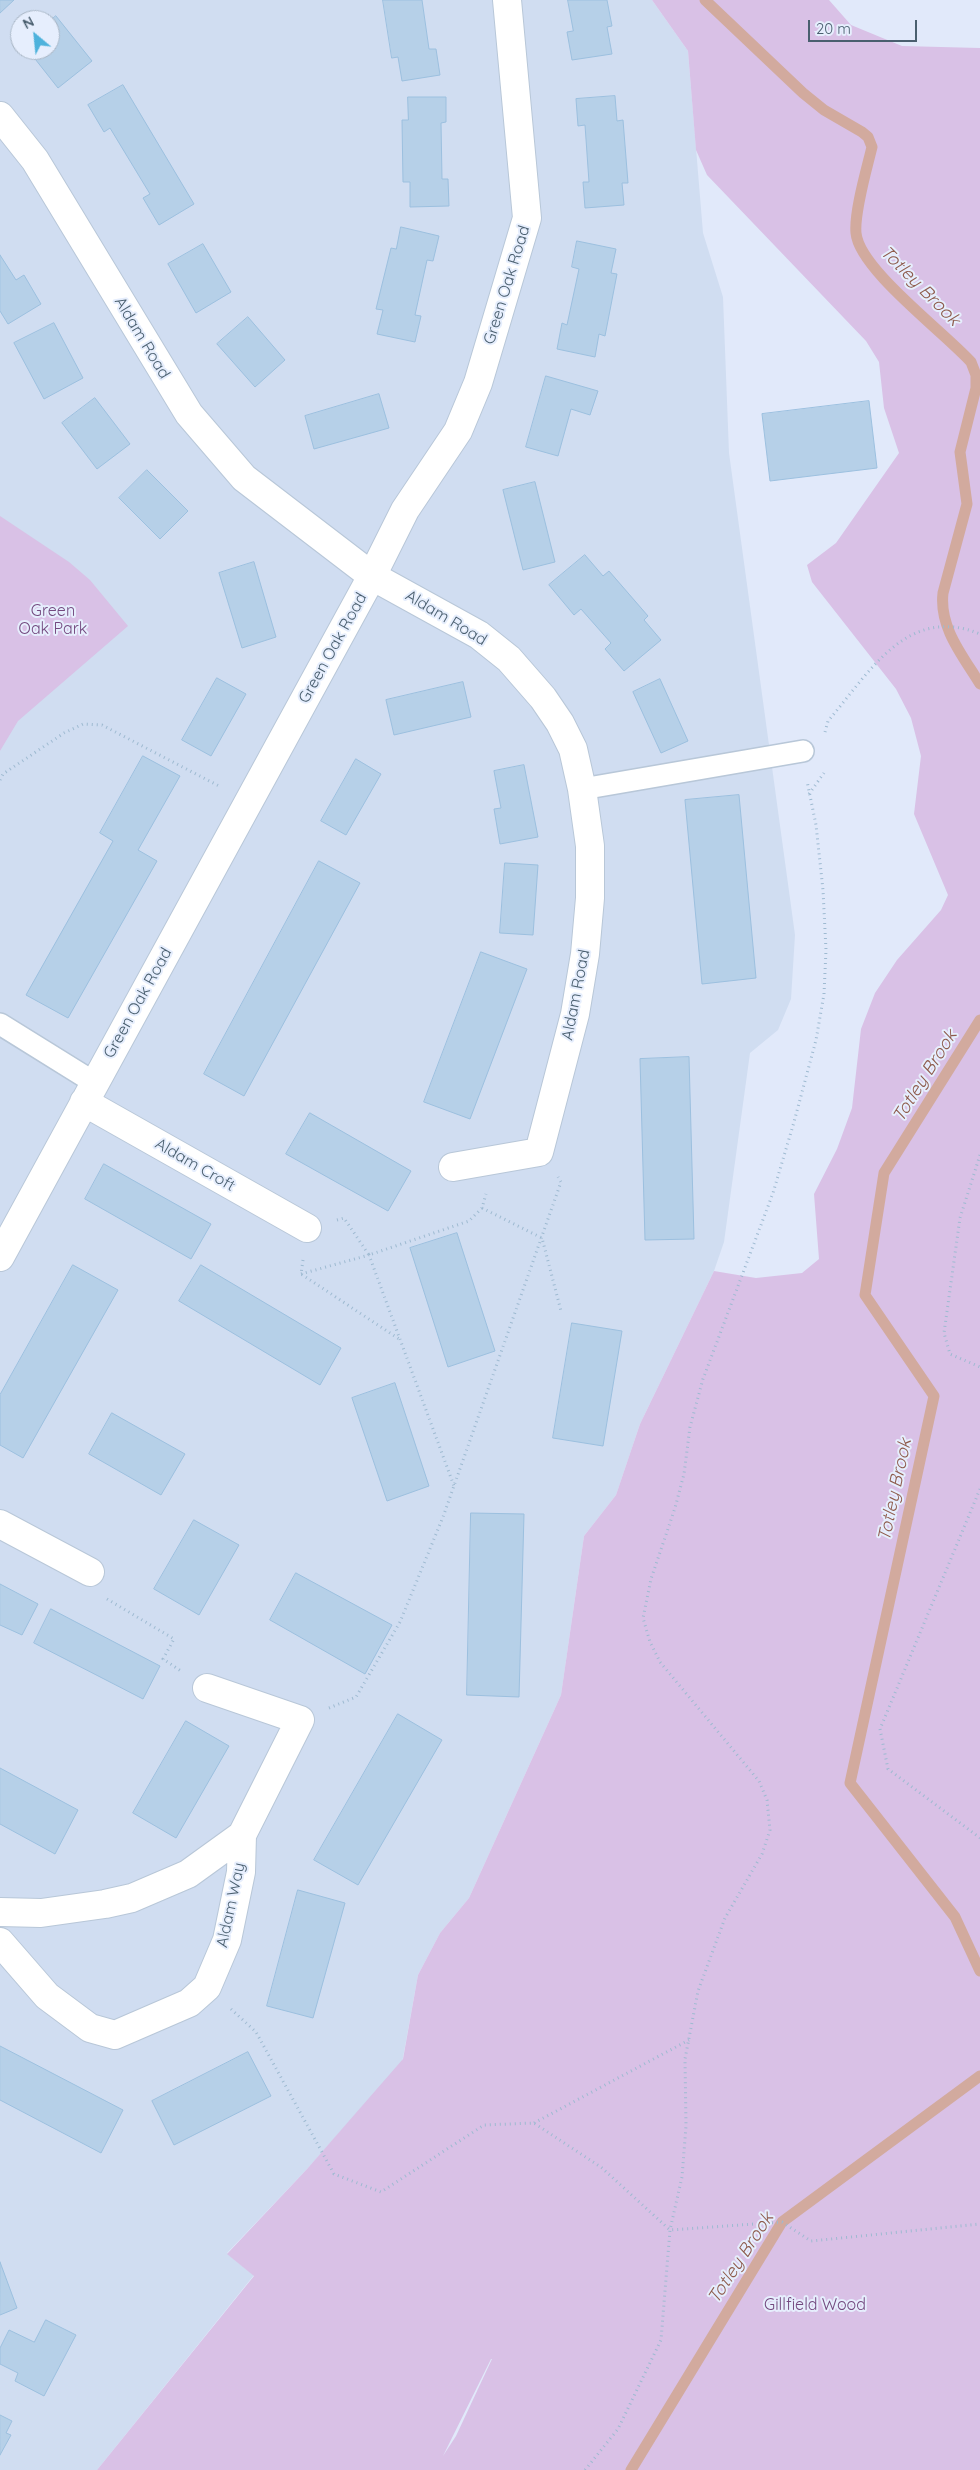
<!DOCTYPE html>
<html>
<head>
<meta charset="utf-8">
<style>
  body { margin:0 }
  #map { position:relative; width:980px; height:2470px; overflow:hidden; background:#e1e9fa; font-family:Quicksand,sans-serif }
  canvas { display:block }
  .north { position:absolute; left:10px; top:10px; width:50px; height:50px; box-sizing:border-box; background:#e6eefd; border:1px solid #a8b5c4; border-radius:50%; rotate:332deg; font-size:14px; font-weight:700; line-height:20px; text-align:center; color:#4a5f6f }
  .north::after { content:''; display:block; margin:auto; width:18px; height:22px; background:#4eb2dc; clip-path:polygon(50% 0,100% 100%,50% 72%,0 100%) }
  .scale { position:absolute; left:808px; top:20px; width:109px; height:22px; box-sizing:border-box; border:2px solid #4a5f6f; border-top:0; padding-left:6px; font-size:15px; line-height:18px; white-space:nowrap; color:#4a5f6f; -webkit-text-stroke:4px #e6eefd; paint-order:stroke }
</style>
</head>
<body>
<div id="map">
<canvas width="980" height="2470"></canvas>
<div class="north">N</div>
<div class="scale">20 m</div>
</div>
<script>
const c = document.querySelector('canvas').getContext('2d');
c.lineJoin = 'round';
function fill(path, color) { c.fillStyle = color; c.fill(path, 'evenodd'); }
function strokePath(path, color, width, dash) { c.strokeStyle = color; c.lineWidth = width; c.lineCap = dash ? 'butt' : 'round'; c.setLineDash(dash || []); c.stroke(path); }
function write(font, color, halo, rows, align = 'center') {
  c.font = font + ' Quicksand,sans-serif'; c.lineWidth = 4; c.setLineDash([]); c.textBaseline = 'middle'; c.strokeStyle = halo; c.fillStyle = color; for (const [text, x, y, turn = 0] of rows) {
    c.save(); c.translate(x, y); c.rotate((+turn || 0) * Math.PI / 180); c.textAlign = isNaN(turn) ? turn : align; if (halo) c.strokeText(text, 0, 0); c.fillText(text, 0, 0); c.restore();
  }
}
fill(new Path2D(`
  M 0,0 L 652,0 L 688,51 L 703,233 L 723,297 L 729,453 L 795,935 L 791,999 L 778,1030 L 750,1053 L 724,1242 L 714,1271 L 640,1424 L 616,1495 L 584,1536 L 561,1695 L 469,1898 L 440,1933 L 418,1975 L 402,2063 L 307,2169 L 227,2253 L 254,2275 L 97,2470 L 0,2470 ZM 20,20 L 50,20 L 50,50 L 20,50 Z`), '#d0ddf1');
fill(new Path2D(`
  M 652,0 L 829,0 L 851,25 L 902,46 L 980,48 L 980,2470 L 97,2470 L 254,2276 L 227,2254 L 307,2169 L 403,2059 L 418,1975 L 440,1933 L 469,1898 L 561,1695 L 584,1536 L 616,1495 L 640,1424 L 714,1271 L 756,1278 L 802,1273 L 819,1259 L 814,1194 L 837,1149 L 852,1108 L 861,1029 L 875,993 L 897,960 L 941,910 L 948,895 L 914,814 L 921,756 L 911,718 L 896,689 L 812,582 L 807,565 L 836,543 L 899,453 L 884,408 L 879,362 L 866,341 L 707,175 L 696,150 L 688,51 ZM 492,2359 L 456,2436 L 443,2456 L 491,2359 Z
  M 0,516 L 69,562 L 90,580 L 128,626 L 18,721 L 0,751 Z`), '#d9c1e6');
strokePath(new Path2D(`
  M 705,0 L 803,93 L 824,110 L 862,132 L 868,137 L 872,147 C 867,168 854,212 856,233 C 859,269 944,332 971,362 L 976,375 L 976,388 L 960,452 L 967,504 L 943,593 C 939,628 963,656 980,684
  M 980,1020 L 884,1173 L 865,1295 L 934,1396 L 850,1783 L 955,1917 L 980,1971
  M 631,2470 L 782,2222 L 980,2076`), '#d2aa9e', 11);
const building = new Path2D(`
  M 0,0 L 14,0 L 0,13 Z
  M 383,0 L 422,0 L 429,49 L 436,49 L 440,75 L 402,81 L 398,57 L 392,58 Z
  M 568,0 L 607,0 L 612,26 L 607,27 L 612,54 L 572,60 L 567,32 L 573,31 Z
  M 56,16 L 92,61 L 58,88 L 28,50 L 50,50 L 50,21 Z
  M 123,85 L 194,204 L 159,225 L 143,198 L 150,194 L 110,128 L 104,132 L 88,105 Z
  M 615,96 L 617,121 L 623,120 L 628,183 L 622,183 L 624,205 L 585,208 L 583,182 L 589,182 L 585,125 L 578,126 L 576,99 Z
  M 408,97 L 446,97 L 446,122 L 441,123 L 442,179 L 448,179 L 449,206 L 410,207 L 410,182 L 403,182 L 402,120 L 408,120 Z
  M 401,227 L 439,236 L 433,261 L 427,260 L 415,315 L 421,316 L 415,342 L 377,334 L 383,310 L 376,309 L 391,248 L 396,249 Z
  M 577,241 L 616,249 L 611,273 L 617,274 L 605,336 L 599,334 L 595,357 L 557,349 L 562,323 L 567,325 L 579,269 L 572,267 Z
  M 203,244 L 231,292 L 196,313 L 168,264 Z
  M 0,255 L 16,280 L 24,275 L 41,304 L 8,324 L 0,311 Z
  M 248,317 L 285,360 L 255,387 L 217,344 Z
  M 54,323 L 83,378 L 44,399 L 14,343 Z
  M 546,376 L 598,391 L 590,415 L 571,409 L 558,456 L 526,447 Z
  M 379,394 L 389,428 L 314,449 L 305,416 Z
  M 95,398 L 130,444 L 97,469 L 62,423 Z
  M 869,401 L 877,468 L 770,481 L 762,414 Z
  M 147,470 L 188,511 L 160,539 L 119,498 Z
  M 535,482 L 555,562 L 523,570 L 503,490 Z
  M 585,555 L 603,576 L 609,571 L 648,616 L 644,620 L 661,640 L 624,671 L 605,649 L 611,643 L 581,609 L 574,615 L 549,585 Z
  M 254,562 L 276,637 L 242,648 L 219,573 Z
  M 217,678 L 246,694 L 211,756 L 182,740 Z
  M 660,679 L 688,741 L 661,753 L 633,692 Z
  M 463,682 L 471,717 L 394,735 L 386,700 Z
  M 143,756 L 180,776 L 138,850 L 157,861 L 68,1018 L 26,995 L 113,841 L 100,833 Z
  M 356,759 L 381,774 L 346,835 L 321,821 Z
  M 524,765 L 538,837 L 500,844 L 494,809 L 501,808 L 494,771 Z
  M 739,795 L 756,978 L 702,984 L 685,800 Z
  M 319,861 L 360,883 L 244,1096 L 204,1074 Z
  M 505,863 L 538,865 L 533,935 L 500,933 Z
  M 481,952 L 527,969 L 470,1119 L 424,1102 Z
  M 689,1057 L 694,1239 L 645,1240 L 640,1059 Z
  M 310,1113 L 411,1171 L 388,1211 L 286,1154 Z
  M 104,1164 L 211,1224 L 191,1259 L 85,1199 Z
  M 457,1233 L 495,1351 L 448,1367 L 410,1248 Z
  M 73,1265 L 118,1290 L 23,1458 L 0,1445 L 0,1395 Z
  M 201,1265 L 341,1348 L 320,1385 L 179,1301 Z
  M 572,1323 L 622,1331 L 603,1446 L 553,1438 Z
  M 395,1383 L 429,1486 L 387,1501 L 352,1398 Z
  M 112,1413 L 185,1454 L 161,1495 L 89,1454 Z
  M 471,1513 L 524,1514 L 519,1697 L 467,1695 Z
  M 194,1520 L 239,1545 L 199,1615 L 154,1589 Z
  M 296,1573 L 392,1625 L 365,1674 L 270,1620 Z
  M 0,1584 L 38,1604 L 22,1635 L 0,1625 Z
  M 51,1609 L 160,1666 L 143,1699 L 34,1643 Z
  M 398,1714 L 442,1740 L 358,1885 L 314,1860 Z
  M 186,1721 L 229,1746 L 176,1838 L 133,1813 Z
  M 0,1768 L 78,1810 L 55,1854 L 0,1824 Z
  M 298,1890 L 345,1903 L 313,2018 L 267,2006 Z
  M 0,2046 L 123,2110 L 101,2153 L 0,2100 Z
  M 248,2052 L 271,2096 L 174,2145 L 152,2101 Z
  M 0,2262 L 17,2308 L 0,2315 Z
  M 46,2320 L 76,2335 L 44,2396 L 15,2381 L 18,2373 L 0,2364 L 0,2348 L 9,2330 L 34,2342 Z
  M 0,2415 L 12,2421 L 6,2433 L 11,2435 L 0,2455 Z`);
fill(building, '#b6d0e8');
strokePath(building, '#9cc0df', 1);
const service = new Path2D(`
  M 582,789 L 803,751
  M 0,1024 L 95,1083`);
const minor = new Path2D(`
  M 0,116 L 35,160 L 189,414 L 244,478 L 372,576 L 479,635 L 509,659 L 543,698 L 560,723 L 573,749 L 582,789 L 590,846 L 590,898 L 585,954 L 575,1014 L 539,1152 L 453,1167
  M 84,1102 L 307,1228
  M 0,1257 L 372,576 L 405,510 L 458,431 L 478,383 L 527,218 L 507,0
  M 0,1524 L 90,1572
  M 0,1912 L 41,1913 L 105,1904 L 132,1898 L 188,1874 L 242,1835 L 300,1720 L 207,1688
  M 0,1942 L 47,1996 L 90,2028 L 115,2035 L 189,2003 L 207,1987 L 227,1940 L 241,1872 L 242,1835`);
strokePath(service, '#b8c7d8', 24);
strokePath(minor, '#b8c7d8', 30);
strokePath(new Path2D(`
  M 825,732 L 828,721 C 870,672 907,604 980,634
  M 0,780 L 3,774 L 64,733 L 83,724 L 102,725 L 219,786
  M 809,794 L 824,773
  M 980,1155 L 960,1218 L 944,1333 L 950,1354 L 980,1367
  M 482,1208 L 542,1238 L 561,1311
  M 337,1220 L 344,1218 L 369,1255 L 469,1221 L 482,1208 L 486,1194
  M 303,1260 L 301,1274 L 399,1339
  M 301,1274 L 369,1255 L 454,1486
  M 980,1489 L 880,1729 L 888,1769 L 980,1838
  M 107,1599 L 174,1639 L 163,1659 L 181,1671
  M 329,1708 L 356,1697 L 400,1622 L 443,1517 L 561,1182 L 558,1177
  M 231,2009 L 256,2032 L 334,2174 L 381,2192 L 484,2125 L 534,2123 L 602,2168 L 670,2230 L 782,2222 L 811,2241 L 980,2224
  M 534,2123 L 689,2040
  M 585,2470 L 618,2429 L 661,2340 L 670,2230 L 682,2177 L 686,2126 L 685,2059 L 698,1991 L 725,1918 L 762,1854 L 770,1830 L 767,1800 L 759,1781 L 660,1662 L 650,1642 L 643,1618 L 651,1579 L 675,1508 L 684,1474 L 690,1427 L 703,1379 L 773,1193 L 794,1122 L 816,1040 L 824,994 L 826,950 L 823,890 L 816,825 L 807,781`), '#9ebad1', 3, [1, 4]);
strokePath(service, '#fff', 21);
strokePath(minor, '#fff', 28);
write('16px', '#4a5f6f', '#e6eefd', [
  ["Green Oak Road",507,285,-73],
  ["Aldam Road",142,338,59],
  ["Aldam Road",446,618,31],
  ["Green Oak Road",333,648,-61],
  ["Aldam Road",576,995,-79],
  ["Green Oak Road",138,1003,-61],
  ["Aldam Croft",195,1165,30],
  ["Aldam Way",231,1905,-78]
]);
write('16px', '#73497f', '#e6eefd', [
  ["Green",53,611],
  ["Oak Park",53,629],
  ["Gillfield Wood",815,2305]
]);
write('italic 18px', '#8e5b4c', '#e6eefd', [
  ["Totley Brook",920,286,45],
  ["Totley Brook",925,1076,-58],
  ["Totley Brook",895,1490,-78],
  ["Totley Brook",741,2258,-57]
]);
</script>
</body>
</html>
